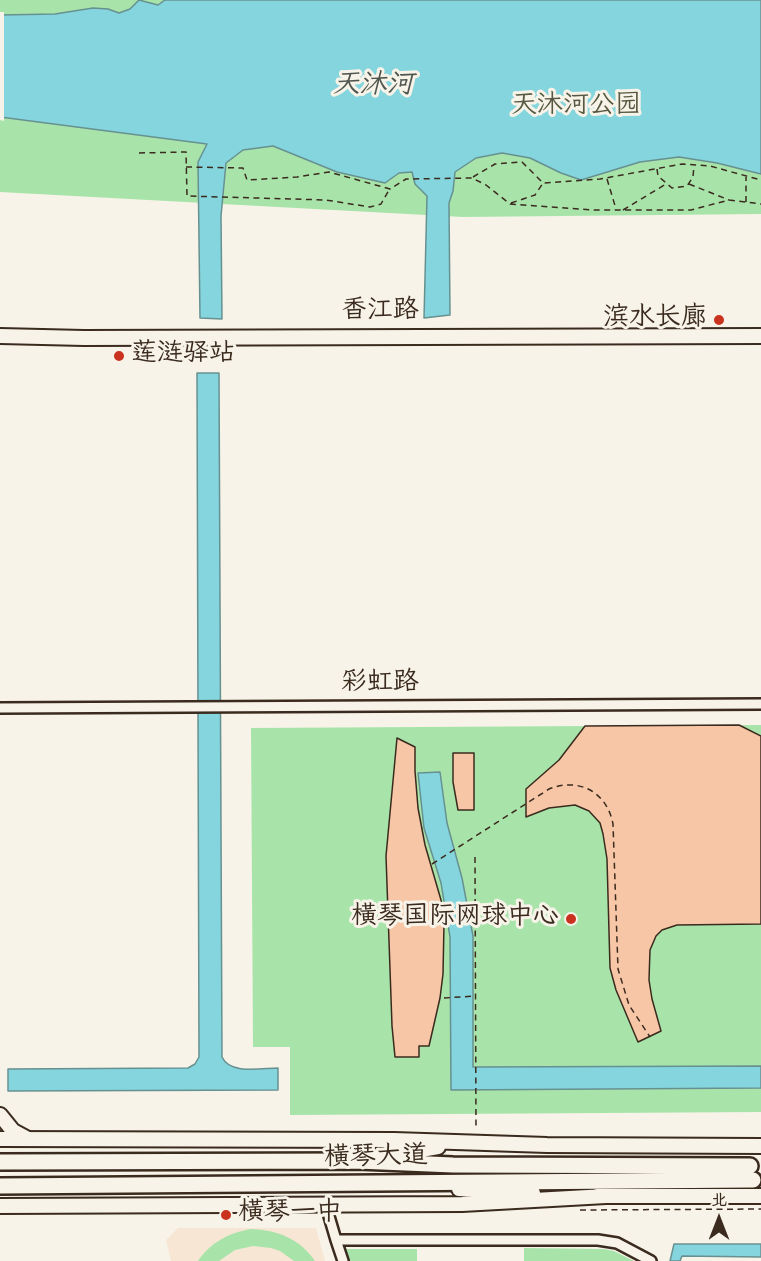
<!DOCTYPE html>
<html>
<head>
<meta charset="utf-8">
<style>
  body { margin:0 }
  #map { position:relative; width:761px; height:1261px; overflow:hidden; background:#f7f3e8; font-family:"Indie Flower","LXGW WenKai TC",sans-serif }
  canvas { display:block }
  .north { position:absolute; left:689px; top:1189px; width:60px; height:60px; -webkit-text-stroke:4px #f7f3e8; paint-order:stroke; rotate:0deg; font-size:16px; font-weight:700; line-height:24px; text-align:center; color:#3b2a1e }
  .north::after { content:''; display:block; margin:auto; width:21px; height:27px; background:#3b2a1e; clip-path:polygon(50% 0,100% 100%,50% 72%,0 100%) }
</style>
</head>
<body>
<div id="map">
<canvas width="761" height="1261"></canvas>
<div class="north">北</div>
</div>
<script>
const c = document.querySelector('canvas').getContext('2d');
c.lineJoin = 'round';
function fill(path, color) { c.fillStyle = color; c.fill(path, 'evenodd'); }
function strokePath(path, color, width, dash) { c.strokeStyle = color; c.lineWidth = width; c.lineCap = dash ? 'butt' : 'round'; c.setLineDash(dash || []); c.stroke(path); }
function write(font, color, halo, rows, align = 'center') {
  c.font = font + ' "Indie Flower","LXGW WenKai TC",sans-serif'; c.lineWidth = 6; c.setLineDash([]); c.textBaseline = 'middle'; c.strokeStyle = halo; c.fillStyle = color; for (const [text, x, y, turn = 0] of rows) {
    c.save(); c.translate(x, y); c.rotate((+turn || 0) * Math.PI / 180); c.textAlign = isNaN(turn) ? turn : align; if (halo) c.strokeText(text, 0, 0); c.fillText(text, 0, 0); c.restore();
  }
}
fill(new Path2D(`
  M 178,1228 L 316,1228 L 325,1261 L 171,1261 L 166,1240 Z`), '#f7e6d4');
fill(new Path2D(`
  M 0,0 L 761,0 L 761,214 L 463,217 L 0,192 Z
  M 761,725 L 761,1112 L 290,1115 L 290,1047 L 253,1047 L 251,728 Z
  M 251,1229 C 278,1230 300,1239 315,1261 L 294,1261 L 280,1251 L 271,1248 L 253,1246 L 235,1250 L 219,1261 L 198,1261 C 211,1242 229,1233 251,1229 Z
  M 524,1248 L 604,1249 L 614,1251 L 634,1261 L 524,1261 Z
  M 345,1249 L 417,1249 L 417,1261 L 349,1261 Z`), '#a8e4aa');
const water = new Path2D(`
  M 139,0 L 158,5 L 165,0 L 761,0 L 761,174 L 717,163 L 679,157 L 640,162 L 581,180 L 561,173 L 530,158 L 502,153 L 476,158 L 455,172 L 453,191 L 449,203 L 450,315 L 424,318 L 427,196 L 415,184 L 412,172 L 399,173 L 385,183 L 337,172 L 273,146 L 243,150 L 226,163 L 221,216 L 222,319 L 200,318 L 198,162 L 207,144 L 0,117 L 0,15 L 55,14 L 93,8 L 108,9 L 119,13 L 130,9 Z
  M 197,373 L 219,373 L 222,1057 C 230,1075 262,1068 278,1068 L 278,1090 L 8,1091 L 8,1069 L 188,1068 L 195,1064 L 199,1057 Z
  M 440,772 L 447,823 L 462,878 L 473,936 L 473,1067 L 761,1066 L 761,1088 L 451,1090 L 450,937 L 441,883 L 424,828 L 418,773 Z
  M 674,1244 L 761,1244 L 761,1257 L 682,1256 L 680,1261 L 670,1261 Z`);
fill(water, '#84d5dd');
strokePath(water, '#679191', 1.5);
fill(new Path2D(`
  M 0,12 L 4,12 L 4,121 L 0,120 Z`), '#f7f3e8');
const building = new Path2D(`
  M 739,725 L 761,736 L 761,924 L 677,925 L 662,930 L 656,936 L 650,950 L 649,980 L 652,999 L 661,1031 L 638,1042 L 616,990 L 610,968 L 607,859 L 603,834 L 600,823 L 589,811 L 575,805 L 549,808 L 526,817 L 526,789 L 559,760 L 585,726 Z
  M 397,738 L 415,747 L 415,771 L 418,808 L 425,845 L 441,900 L 444,924 L 443,974 L 440,998 L 429,1046 L 419,1046 L 419,1057 L 395,1057 L 392,1026 L 386,856 Z
  M 453,753 L 474,753 L 474,810 L 458,810 L 453,782 Z`);
fill(building, '#f6c6a6');
strokePath(building, '#3b2a1e', 1.5);
const minor = new Path2D(`
  M 0,708 L 761,704
  M 326,1206 L 336,1240 L 598,1240 L 617,1243 L 651,1261
  M 336,1240 L 343,1261`);
const secondary = new Path2D(`
  M 0,336 L 84,338 L 761,336
  M 0,1115 L 13,1131 L 26,1138
  M 0,1139 L 394,1140 L 547,1145 L 761,1146
  M 374,1158 L 438,1147
  M 459,1189 L 533,1193
  M 597,1196 L 761,1196
  M 0,1206 L 462,1204 L 606,1196`);
const primary = new Path2D(`
  M 0,1162 L 358,1161 L 453,1165 L 750,1166
  M 0,1186 L 753,1180`);
strokePath(minor, '#3b2a1e', 14);
strokePath(secondary, '#3b2a1e', 18);
strokePath(primary, '#3b2a1e', 20);
strokePath(new Path2D(`
  M 139,153 L 186,152 L 187,196 L 326,200 L 370,207 L 381,204 L 389,190
  M 186,167 L 243,168 L 247,180 L 297,177 L 329,172 L 390,189 L 406,179 L 472,178 L 486,185 L 510,204 L 593,210 L 691,210 L 729,200 L 761,204
  M 657,169 L 658,176 L 672,188 L 687,186 L 693,177 L 694,165
  M 473,177 L 495,164 L 522,162 L 543,183 L 600,179 L 682,164 L 710,166 L 761,180
  M 607,179 L 616,209
  M 689,184 L 729,200
  M 746,202 L 746,177
  M 511,203 L 535,195 L 543,183
  M 623,210 L 666,184
  M 475,857 L 476,1129
  M 432,864 L 549,789 C 579,777 607,792 613,824 L 618,969 L 629,1005 L 650,1037
  M 444,998 L 476,996
  M 580,1210 L 761,1209`), '#3b2a1e', 1.5, [6, 4.5]);
strokePath(minor, '#f7f3e8', 9);
strokePath(secondary, '#f7f3e8', 14);
strokePath(primary, '#f7f3e8', 15);
for (const [x, y, r, color] of [
  [719,320,6,"#c8321e"],
  [119,356,6,"#c8321e"],
  [571,919,6,"#c8321e"],
  [226,1215,6,"#c8321e"]
]) { const dot = new Path2D(); dot.arc(x, y, r, 0, 2 * Math.PI); c.fillStyle = color; c.fill(dot); strokePath(dot, '#f7f3e8', 2); }
write('26px', '#565841', '#f7f3e8', [
  ["天沐河公园",576,108]
]);
write('26px', '#3b2a1e', '#f7f3e8', [
  ["香江路",380,313],
  ["彩虹路",380,685],
  ["横琴大道",376,1159,-1]
]);
write('26px', '#3b2a1e', '#f7f3e8', [
  ["滨水长廊",707,320],
  ["莲涟驿站",131,356,"left"],
  ["横琴国际网球中心",559,919],
  ["横琴一中",238,1215,"left"]
], 'right');
write('italic 27px', '#4d554e', '#f7f3e8', [
  ["天沐河",373,88]
]);
</script>
</body>
</html>
